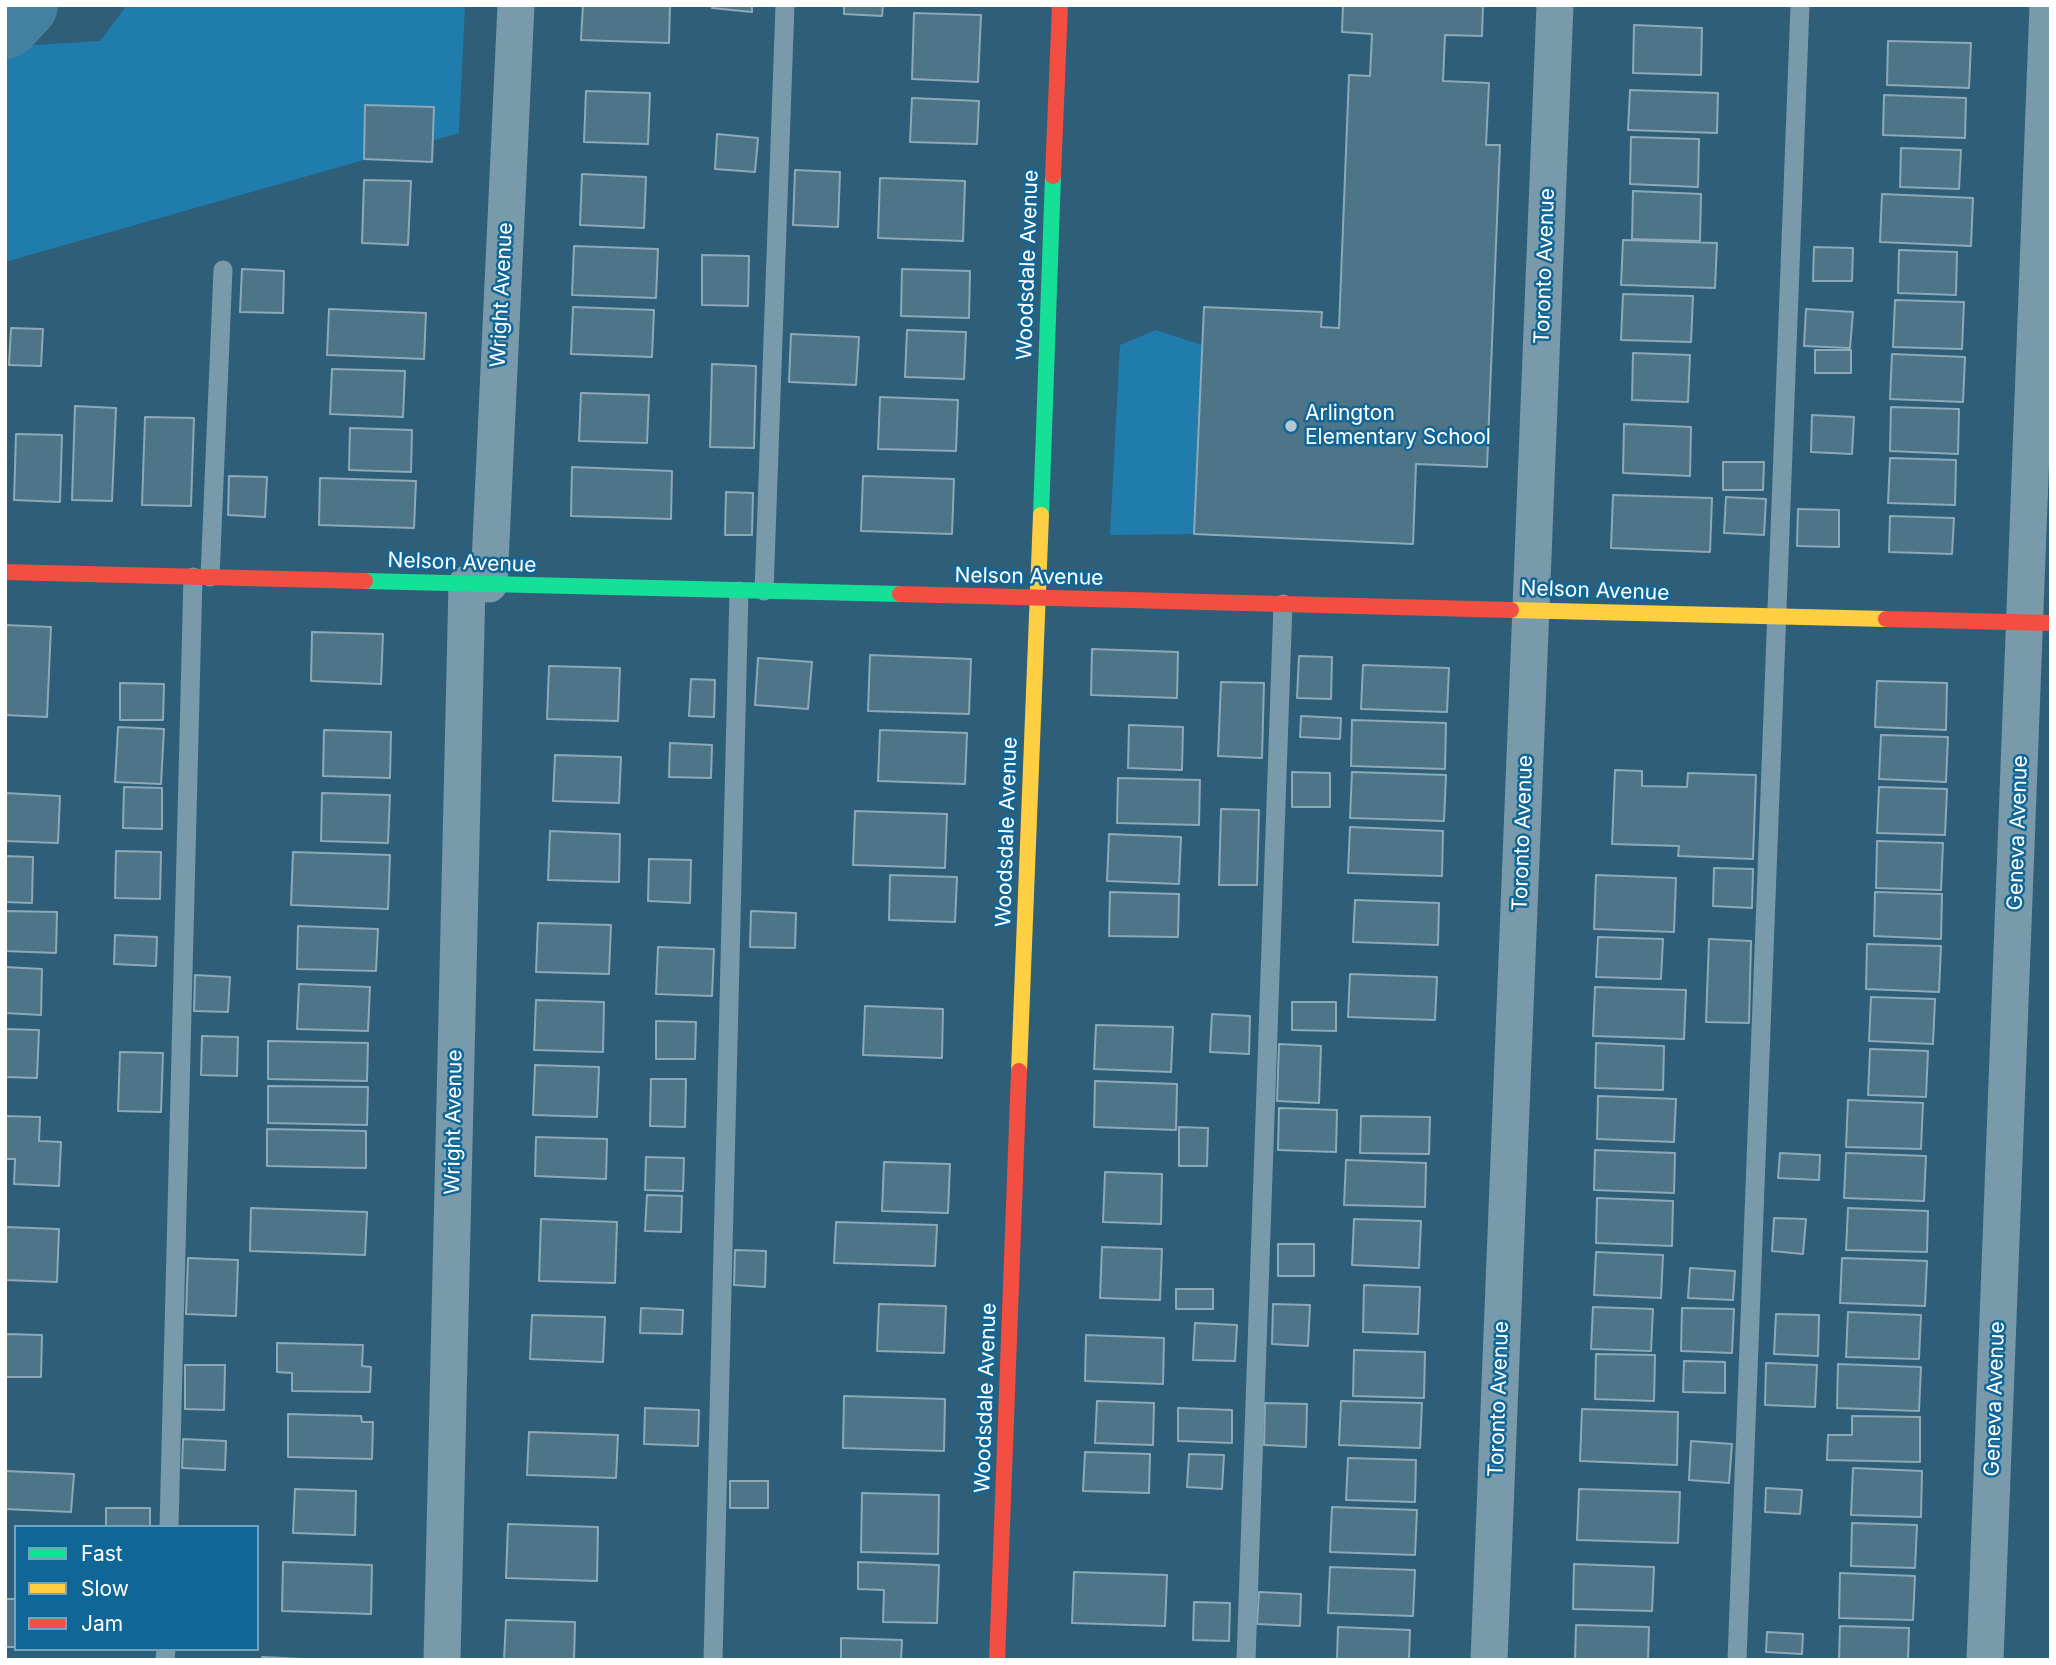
<!DOCTYPE html>
<html>
<head>
<meta charset="utf-8">
<style>
  body { margin:0 }
  #map { position:relative; width:2056px; height:1665px; overflow:hidden; background:#2f5e78; font-family:Inter,sans-serif }
  canvas { display:block }
  .frame { position:absolute; inset:0; border:7px solid #fff; pointer-events:none }
  .legend { position:absolute; left:14px; top:1525px; width:245px; height:126px; box-sizing:border-box; background:#106797; border:2px solid #70a4c1; margin:0; padding:9px 12px; list-style:none; font-size:21px; color:#fff }
  .legend li { display:flex; align-items:center; gap:14px; height:35px }
  .legend b { width:35px; border:2px solid #70a4c1 }
</style>
</head>
<body>
<div id="map">
<canvas width="2056" height="1665"></canvas>
<div class="frame"></div>
<ul class="legend">
<li><b style="height:9px;background:#16e098"></b>Fast</li>
<li><b style="height:9px;background:#ffcf43"></b>Slow</li>
<li><b style="height:9px;background:#f24e42"></b>Jam</li>
</ul>
</div>
<script>
const c = document.querySelector('canvas').getContext('2d');
c.lineJoin = 'round';
function fill(path, color) { c.fillStyle = color; c.fill(path, 'evenodd'); }
function strokePath(path, color, width, dash) { c.strokeStyle = color; c.lineWidth = width; c.lineCap = dash ? 'butt' : 'round'; c.setLineDash(dash || []); c.stroke(path); }
function write(font, color, halo, rows, align = 'center') {
  c.font = font + ' Inter,sans-serif'; c.lineWidth = 5; c.setLineDash([]); c.textBaseline = 'middle'; c.strokeStyle = halo; c.fillStyle = color; for (const [text, x, y, turn = 0] of rows) {
    c.save(); c.translate(x, y); c.rotate((+turn || 0) * Math.PI / 180); c.textAlign = isNaN(turn) ? turn : align; if (halo) c.strokeText(text, 0, 0); c.fillText(text, 0, 0); c.restore();
  }
}
fill(new Path2D(`
  M 127,5 L 465,5 L 459,133 L 5,262 L 5,47 L 100,41 Z
  M 1156,330 L 1202,345 L 1194,534 L 1110,535 L 1120,345 Z`), '#207cac');
strokePath(new Path2D(`
  M 5,25 L 24,5`), '#4481a1', 68);
const building = new Path2D(`
  M 583,5 L 670,5 L 669,43 L 581,40 Z
  M 712,5 L 752,5 L 752,12 L 712,8 Z
  M 844,5 L 883,5 L 882,16 L 844,14 Z
  M 1343,5 L 1483,5 L 1482,36 L 1445,35 L 1443,81 L 1489,83 L 1486,145 L 1500,145 L 1487,467 L 1416,464 L 1413,544 L 1194,534 L 1204,307 L 1322,312 L 1321,327 L 1339,328 L 1349,75 L 1370,76 L 1372,34 L 1342,32 Z
  M 914,13 L 981,15 L 978,82 L 912,79 Z
  M 1634,25 L 1702,28 L 1701,75 L 1633,73 Z
  M 1888,41 L 1971,43 L 1969,88 L 1887,85 Z
  M 1630,90 L 1718,93 L 1717,133 L 1628,130 Z
  M 586,91 L 650,93 L 648,144 L 584,142 Z
  M 1884,95 L 1966,98 L 1965,138 L 1883,135 Z
  M 912,98 L 979,101 L 977,144 L 910,142 Z
  M 365,105 L 434,107 L 432,162 L 364,159 Z
  M 717,134 L 758,138 L 755,172 L 715,169 Z
  M 1631,137 L 1699,139 L 1698,187 L 1630,184 Z
  M 1901,148 L 1961,150 L 1959,189 L 1900,187 Z
  M 795,170 L 840,172 L 838,227 L 793,225 Z
  M 582,174 L 646,177 L 644,228 L 580,225 Z
  M 880,178 L 965,181 L 963,241 L 878,238 Z
  M 364,180 L 411,181 L 408,245 L 362,243 Z
  M 1633,191 L 1701,194 L 1700,241 L 1632,239 Z
  M 1882,194 L 1973,198 L 1971,246 L 1880,242 Z
  M 1623,240 L 1717,243 L 1715,288 L 1621,285 Z
  M 574,246 L 658,249 L 656,298 L 572,295 Z
  M 1814,247 L 1853,248 L 1852,281 L 1813,281 Z
  M 1899,250 L 1957,252 L 1956,295 L 1898,293 Z
  M 702,255 L 749,256 L 748,306 L 702,305 Z
  M 242,269 L 284,271 L 283,313 L 240,312 Z
  M 902,269 L 970,271 L 969,318 L 901,316 Z
  M 1623,294 L 1693,296 L 1691,342 L 1621,340 Z
  M 1895,300 L 1964,302 L 1962,349 L 1893,347 Z
  M 573,307 L 654,310 L 652,357 L 571,354 Z
  M 329,309 L 426,313 L 424,359 L 327,355 Z
  M 1806,309 L 1853,312 L 1850,348 L 1804,346 Z
  M 11,328 L 43,329 L 41,366 L 9,365 Z
  M 907,330 L 966,332 L 964,379 L 905,377 Z
  M 791,334 L 859,337 L 856,385 L 789,382 Z
  M 1815,350 L 1851,350 L 1851,373 L 1815,373 Z
  M 1633,353 L 1690,355 L 1688,402 L 1632,400 Z
  M 1892,354 L 1965,357 L 1963,402 L 1890,399 Z
  M 712,364 L 756,366 L 754,448 L 710,447 Z
  M 332,369 L 405,371 L 403,417 L 330,414 Z
  M 581,393 L 649,395 L 647,443 L 579,441 Z
  M 880,397 L 958,400 L 956,451 L 878,449 Z
  M 75,406 L 116,408 L 112,501 L 72,500 Z
  M 1891,407 L 1959,409 L 1958,454 L 1890,451 Z
  M 1812,415 L 1854,417 L 1852,454 L 1811,452 Z
  M 145,417 L 194,418 L 191,506 L 142,505 Z
  M 1624,424 L 1691,427 L 1690,476 L 1623,473 Z
  M 350,428 L 412,430 L 411,472 L 349,470 Z
  M 16,434 L 62,435 L 60,502 L 14,500 Z
  M 1890,458 L 1956,460 L 1955,505 L 1888,503 Z
  M 1723,462 L 1764,462 L 1763,490 L 1723,490 Z
  M 572,467 L 672,471 L 671,519 L 571,516 Z
  M 229,476 L 267,477 L 265,517 L 228,515 Z
  M 863,476 L 954,479 L 952,534 L 861,531 Z
  M 320,478 L 416,481 L 414,528 L 319,525 Z
  M 726,492 L 753,493 L 752,535 L 725,535 Z
  M 1613,495 L 1712,498 L 1710,552 L 1611,548 Z
  M 1726,497 L 1766,499 L 1764,535 L 1724,533 Z
  M 1798,509 L 1839,510 L 1839,547 L 1797,546 Z
  M 1890,516 L 1954,518 L 1952,554 L 1889,552 Z
  M 5,625 L 51,627 L 47,717 L 5,715 Z
  M 312,632 L 383,634 L 381,684 L 311,681 Z
  M 1092,649 L 1178,652 L 1177,698 L 1091,695 Z
  M 870,655 L 971,659 L 969,714 L 868,711 Z
  M 1299,656 L 1332,657 L 1331,699 L 1297,698 Z
  M 758,658 L 812,662 L 808,709 L 755,705 Z
  M 1363,665 L 1449,668 L 1447,712 L 1361,709 Z
  M 549,666 L 620,668 L 618,721 L 547,719 Z
  M 691,679 L 715,680 L 714,717 L 689,716 Z
  M 1877,681 L 1947,683 L 1946,730 L 1875,727 Z
  M 1221,682 L 1264,683 L 1262,758 L 1218,756 Z
  M 120,683 L 164,684 L 163,720 L 120,720 Z
  M 1301,716 L 1341,718 L 1340,739 L 1300,737 Z
  M 1352,720 L 1446,723 L 1445,769 L 1351,766 Z
  M 1129,725 L 1183,727 L 1182,770 L 1128,768 Z
  M 118,727 L 164,729 L 161,784 L 115,782 Z
  M 324,730 L 391,732 L 390,778 L 323,776 Z
  M 880,730 L 967,733 L 965,784 L 878,781 Z
  M 1881,735 L 1948,737 L 1946,782 L 1879,779 Z
  M 670,743 L 712,745 L 711,778 L 669,777 Z
  M 555,755 L 621,757 L 619,803 L 553,801 Z
  M 1615,770 L 1642,771 L 1642,786 L 1687,787 L 1688,773 L 1756,775 L 1753,859 L 1678,856 L 1679,846 L 1612,844 Z
  M 1292,772 L 1330,773 L 1330,807 L 1292,807 Z
  M 1352,772 L 1446,775 L 1444,821 L 1350,818 Z
  M 1118,778 L 1200,780 L 1199,825 L 1117,823 Z
  M 124,787 L 162,788 L 162,829 L 123,828 Z
  M 1879,787 L 1947,789 L 1945,835 L 1877,833 Z
  M 5,793 L 60,796 L 58,843 L 5,841 Z
  M 322,793 L 390,795 L 388,843 L 321,841 Z
  M 1221,809 L 1259,810 L 1257,885 L 1219,885 Z
  M 855,811 L 947,814 L 945,868 L 853,865 Z
  M 1350,827 L 1443,831 L 1442,876 L 1348,873 Z
  M 550,831 L 620,834 L 619,882 L 548,880 Z
  M 1109,834 L 1181,837 L 1179,884 L 1107,881 Z
  M 1877,841 L 1943,843 L 1941,890 L 1876,888 Z
  M 116,851 L 161,852 L 160,899 L 115,898 Z
  M 293,852 L 390,855 L 388,909 L 291,905 Z
  M 5,856 L 33,857 L 32,903 L 5,902 Z
  M 649,859 L 691,860 L 690,903 L 648,901 Z
  M 1714,868 L 1753,869 L 1752,908 L 1713,906 Z
  M 890,875 L 957,877 L 955,922 L 889,920 Z
  M 1596,875 L 1676,878 L 1674,932 L 1594,929 Z
  M 1110,892 L 1179,894 L 1178,937 L 1109,936 Z
  M 1875,892 L 1942,894 L 1941,939 L 1874,936 Z
  M 1355,900 L 1439,903 L 1438,945 L 1353,942 Z
  M 5,911 L 57,912 L 56,953 L 5,951 Z
  M 751,911 L 796,913 L 795,948 L 750,947 Z
  M 538,923 L 611,925 L 609,974 L 536,972 Z
  M 298,926 L 378,929 L 376,971 L 297,969 Z
  M 115,935 L 157,937 L 156,966 L 114,964 Z
  M 1598,937 L 1663,939 L 1661,979 L 1596,977 Z
  M 1709,939 L 1751,941 L 1749,1023 L 1706,1022 Z
  M 1867,944 L 1941,946 L 1939,992 L 1866,989 Z
  M 658,947 L 714,949 L 712,996 L 656,994 Z
  M 5,967 L 42,969 L 41,1015 L 5,1013 Z
  M 1350,974 L 1437,977 L 1435,1020 L 1348,1017 Z
  M 195,975 L 230,977 L 228,1012 L 194,1011 Z
  M 299,984 L 370,987 L 368,1031 L 297,1029 Z
  M 1595,987 L 1686,990 L 1684,1039 L 1593,1036 Z
  M 1871,997 L 1935,999 L 1933,1044 L 1869,1041 Z
  M 536,1000 L 604,1002 L 603,1052 L 534,1050 Z
  M 1292,1002 L 1336,1002 L 1336,1031 L 1292,1030 Z
  M 865,1006 L 943,1009 L 942,1058 L 863,1055 Z
  M 1212,1014 L 1250,1016 L 1249,1054 L 1210,1052 Z
  M 656,1021 L 696,1022 L 695,1059 L 656,1059 Z
  M 1096,1025 L 1173,1027 L 1171,1072 L 1094,1069 Z
  M 5,1029 L 39,1030 L 37,1078 L 5,1077 Z
  M 202,1036 L 238,1037 L 237,1076 L 201,1075 Z
  M 268,1041 L 368,1043 L 367,1081 L 268,1079 Z
  M 1596,1043 L 1664,1046 L 1663,1090 L 1595,1088 Z
  M 1279,1044 L 1321,1046 L 1319,1103 L 1277,1101 Z
  M 1870,1049 L 1928,1051 L 1926,1097 L 1868,1095 Z
  M 120,1052 L 163,1053 L 161,1112 L 118,1111 Z
  M 535,1065 L 599,1067 L 597,1117 L 533,1115 Z
  M 651,1079 L 686,1079 L 685,1127 L 650,1126 Z
  M 1095,1081 L 1177,1084 L 1176,1130 L 1094,1127 Z
  M 268,1086 L 368,1087 L 367,1125 L 268,1123 Z
  M 1598,1096 L 1676,1099 L 1674,1142 L 1597,1139 Z
  M 1848,1100 L 1923,1103 L 1921,1149 L 1846,1147 Z
  M 1279,1108 L 1337,1110 L 1336,1152 L 1278,1150 Z
  M 5,1116 L 40,1117 L 39,1141 L 61,1142 L 59,1186 L 14,1184 L 15,1159 L 5,1159 Z
  M 1361,1116 L 1430,1117 L 1429,1154 L 1360,1153 Z
  M 1179,1127 L 1208,1128 L 1207,1166 L 1179,1166 Z
  M 267,1129 L 366,1131 L 366,1168 L 267,1166 Z
  M 536,1137 L 607,1139 L 606,1179 L 535,1176 Z
  M 1595,1150 L 1675,1153 L 1674,1193 L 1594,1190 Z
  M 1780,1153 L 1820,1155 L 1819,1180 L 1778,1178 Z
  M 1846,1153 L 1926,1156 L 1924,1201 L 1844,1198 Z
  M 646,1157 L 684,1158 L 683,1191 L 645,1190 Z
  M 1346,1160 L 1426,1163 L 1425,1207 L 1344,1205 Z
  M 884,1162 L 950,1164 L 948,1213 L 882,1211 Z
  M 1105,1172 L 1162,1174 L 1161,1224 L 1103,1222 Z
  M 647,1195 L 682,1196 L 681,1232 L 645,1231 Z
  M 1597,1198 L 1673,1201 L 1672,1246 L 1596,1243 Z
  M 251,1208 L 367,1212 L 365,1255 L 250,1251 Z
  M 1848,1208 L 1928,1211 L 1927,1252 L 1846,1250 Z
  M 1774,1218 L 1806,1219 L 1803,1254 L 1772,1251 Z
  M 541,1219 L 617,1222 L 615,1283 L 539,1281 Z
  M 1354,1219 L 1421,1221 L 1419,1268 L 1352,1265 Z
  M 836,1222 L 937,1225 L 935,1266 L 834,1263 Z
  M 5,1227 L 59,1229 L 57,1282 L 5,1280 Z
  M 1278,1244 L 1314,1244 L 1314,1276 L 1278,1276 Z
  M 1102,1247 L 1162,1249 L 1160,1300 L 1100,1298 Z
  M 735,1250 L 766,1251 L 765,1287 L 734,1285 Z
  M 1596,1252 L 1663,1255 L 1661,1298 L 1594,1295 Z
  M 188,1258 L 238,1260 L 236,1316 L 186,1314 Z
  M 1842,1258 L 1927,1261 L 1925,1306 L 1840,1303 Z
  M 1690,1268 L 1735,1271 L 1733,1300 L 1688,1298 Z
  M 1364,1285 L 1420,1287 L 1418,1334 L 1363,1332 Z
  M 1176,1289 L 1213,1289 L 1213,1309 L 1176,1309 Z
  M 879,1304 L 946,1306 L 944,1353 L 877,1351 Z
  M 1273,1304 L 1310,1305 L 1308,1346 L 1272,1344 Z
  M 1593,1307 L 1653,1309 L 1651,1351 L 1591,1349 Z
  M 641,1308 L 683,1310 L 682,1334 L 640,1333 Z
  M 1682,1308 L 1734,1309 L 1732,1353 L 1681,1351 Z
  M 1848,1312 L 1921,1315 L 1919,1359 L 1846,1357 Z
  M 1776,1314 L 1819,1315 L 1818,1356 L 1774,1354 Z
  M 532,1315 L 605,1317 L 603,1362 L 530,1359 Z
  M 1195,1323 L 1237,1325 L 1235,1361 L 1193,1360 Z
  M 5,1334 L 42,1335 L 41,1377 L 5,1377 Z
  M 1086,1335 L 1164,1338 L 1163,1384 L 1085,1381 Z
  M 277,1343 L 363,1345 L 362,1366 L 371,1367 L 370,1392 L 292,1391 L 292,1373 L 277,1372 Z
  M 1354,1350 L 1425,1352 L 1424,1398 L 1353,1396 Z
  M 1596,1354 L 1655,1355 L 1654,1401 L 1595,1399 Z
  M 1684,1361 L 1725,1362 L 1725,1393 L 1683,1392 Z
  M 1766,1363 L 1817,1365 L 1815,1407 L 1765,1405 Z
  M 1838,1364 L 1921,1367 L 1919,1411 L 1837,1408 Z
  M 185,1365 L 225,1365 L 224,1410 L 185,1409 Z
  M 844,1396 L 945,1399 L 944,1451 L 843,1448 Z
  M 1097,1401 L 1154,1403 L 1153,1445 L 1095,1443 Z
  M 1341,1401 L 1422,1403 L 1420,1448 L 1339,1445 Z
  M 1265,1403 L 1307,1404 L 1306,1447 L 1264,1445 Z
  M 645,1408 L 699,1410 L 698,1446 L 644,1444 Z
  M 1178,1408 L 1232,1410 L 1232,1443 L 1178,1441 Z
  M 1582,1409 L 1678,1412 L 1677,1465 L 1580,1461 Z
  M 288,1414 L 361,1416 L 362,1422 L 373,1422 L 372,1459 L 288,1457 Z
  M 1852,1416 L 1920,1417 L 1920,1462 L 1827,1460 L 1828,1435 L 1852,1435 Z
  M 529,1432 L 618,1435 L 616,1478 L 527,1475 Z
  M 183,1439 L 226,1441 L 225,1470 L 182,1468 Z
  M 1691,1441 L 1732,1444 L 1729,1483 L 1689,1480 Z
  M 1085,1452 L 1150,1454 L 1149,1493 L 1083,1491 Z
  M 1189,1454 L 1224,1455 L 1222,1489 L 1187,1487 Z
  M 1348,1458 L 1416,1460 L 1415,1502 L 1346,1500 Z
  M 1853,1468 L 1922,1471 L 1921,1517 L 1851,1515 Z
  M 5,1471 L 74,1474 L 71,1512 L 5,1509 Z
  M 730,1481 L 768,1481 L 768,1508 L 730,1508 Z
  M 1766,1488 L 1802,1490 L 1800,1514 L 1765,1512 Z
  M 295,1489 L 356,1491 L 355,1535 L 293,1533 Z
  M 1579,1489 L 1680,1492 L 1678,1543 L 1577,1540 Z
  M 862,1493 L 939,1495 L 938,1554 L 861,1552 Z
  M 1332,1507 L 1417,1510 L 1415,1555 L 1330,1552 Z
  M 106,1508 L 150,1508 L 150,1527 L 106,1527 Z
  M 1852,1523 L 1917,1525 L 1915,1568 L 1851,1566 Z
  M 508,1524 L 598,1527 L 597,1581 L 506,1578 Z
  M 283,1562 L 372,1565 L 371,1614 L 282,1611 Z
  M 858,1562 L 939,1565 L 937,1623 L 883,1622 L 884,1590 L 858,1589 Z
  M 1574,1564 L 1654,1567 L 1652,1611 L 1573,1609 Z
  M 1330,1567 L 1415,1570 L 1413,1616 L 1328,1613 Z
  M 1074,1572 L 1167,1575 L 1165,1626 L 1072,1623 Z
  M 1840,1573 L 1915,1576 L 1913,1620 L 1839,1618 Z
  M 1259,1592 L 1301,1594 L 1300,1626 L 1257,1624 Z
  M 5,1599 L 16,1599 L 16,1647 L 5,1647 Z
  M 1194,1602 L 1230,1603 L 1229,1641 L 1193,1640 Z
  M 506,1620 L 575,1622 L 574,1660 L 504,1660 Z
  M 1576,1625 L 1649,1627 L 1648,1660 L 1575,1660 Z
  M 1840,1626 L 1909,1628 L 1908,1660 L 1839,1660 Z
  M 1338,1627 L 1410,1630 L 1409,1660 L 1337,1660 Z
  M 1767,1632 L 1803,1634 L 1802,1654 L 1766,1652 Z
  M 841,1638 L 902,1640 L 901,1660 L 841,1660 Z
  M 262,1657 L 303,1659 L 303,1660 L 262,1660 Z`);
fill(building, '#4e7488');
strokePath(building, '#8da9b8', 2);
strokePath(new Path2D(`
  M 210,577 L 223,270
  M 764,591 L 785,5
  M 169,1527 L 193,577
  M 165,1660 L 166,1649
  M 713,1660 L 739,591
  M 1246,1660 L 1283,604
  M 1737,1660 L 1800,5`), '#789aab', 19);
strokePath(new Path2D(`
  M 489,584 L 516,5
  M 442,1660 L 467,584
  M 1489,1660 L 1555,5
  M 1985,1660 L 2048,5`), '#789aab', 37);
strokePath(new Path2D(`
  M 1041,515 L 1053,176
  M 365,581 L 900,594`), '#16e098', 16);
strokePath(new Path2D(`
  M 1511,610 L 1886,619
  M 1019,1071 L 1041,515`), '#ffcf43', 16);
strokePath(new Path2D(`
  M 1053,176 L 1060,5
  M 5,572 L 365,581
  M 900,594 L 1511,610
  M 1886,619 L 2051,623
  M 997,1660 L 1019,1071`), '#f24e42', 16);
for (const [x, y, r, color] of [
  [1291,426,7,"#b6c7d0"]
]) { const dot = new Path2D(); dot.arc(x, y, r, 0, 2 * Math.PI); c.fillStyle = color; c.fill(dot); strokePath(dot, '#106797', 2.5); }
write('21px', '#fff', '#106797', [
  ["Woodsdale Avenue",1028,265,-88],
  ["Toronto Avenue",1545,266,-88],
  ["Wright Avenue",502,295,-87],
  ["Nelson Avenue",462,563,2],
  ["Nelson Avenue",1029,577,1],
  ["Nelson Avenue",1595,591,2],
  ["Woodsdale Avenue",1007,832,-88],
  ["Toronto Avenue",1523,833,-88],
  ["Geneva Avenue",2018,833,-88],
  ["Wright Avenue",454,1122,-89],
  ["Woodsdale Avenue",986,1398,-88],
  ["Toronto Avenue",1499,1399,-88],
  ["Geneva Avenue",1995,1399,-88]
]);
write('21px', '#fff', '#106797', [
  ["Arlington",1305,414],
  ["Elementary School",1305,438]
], 'left');
</script>
</body>
</html>
